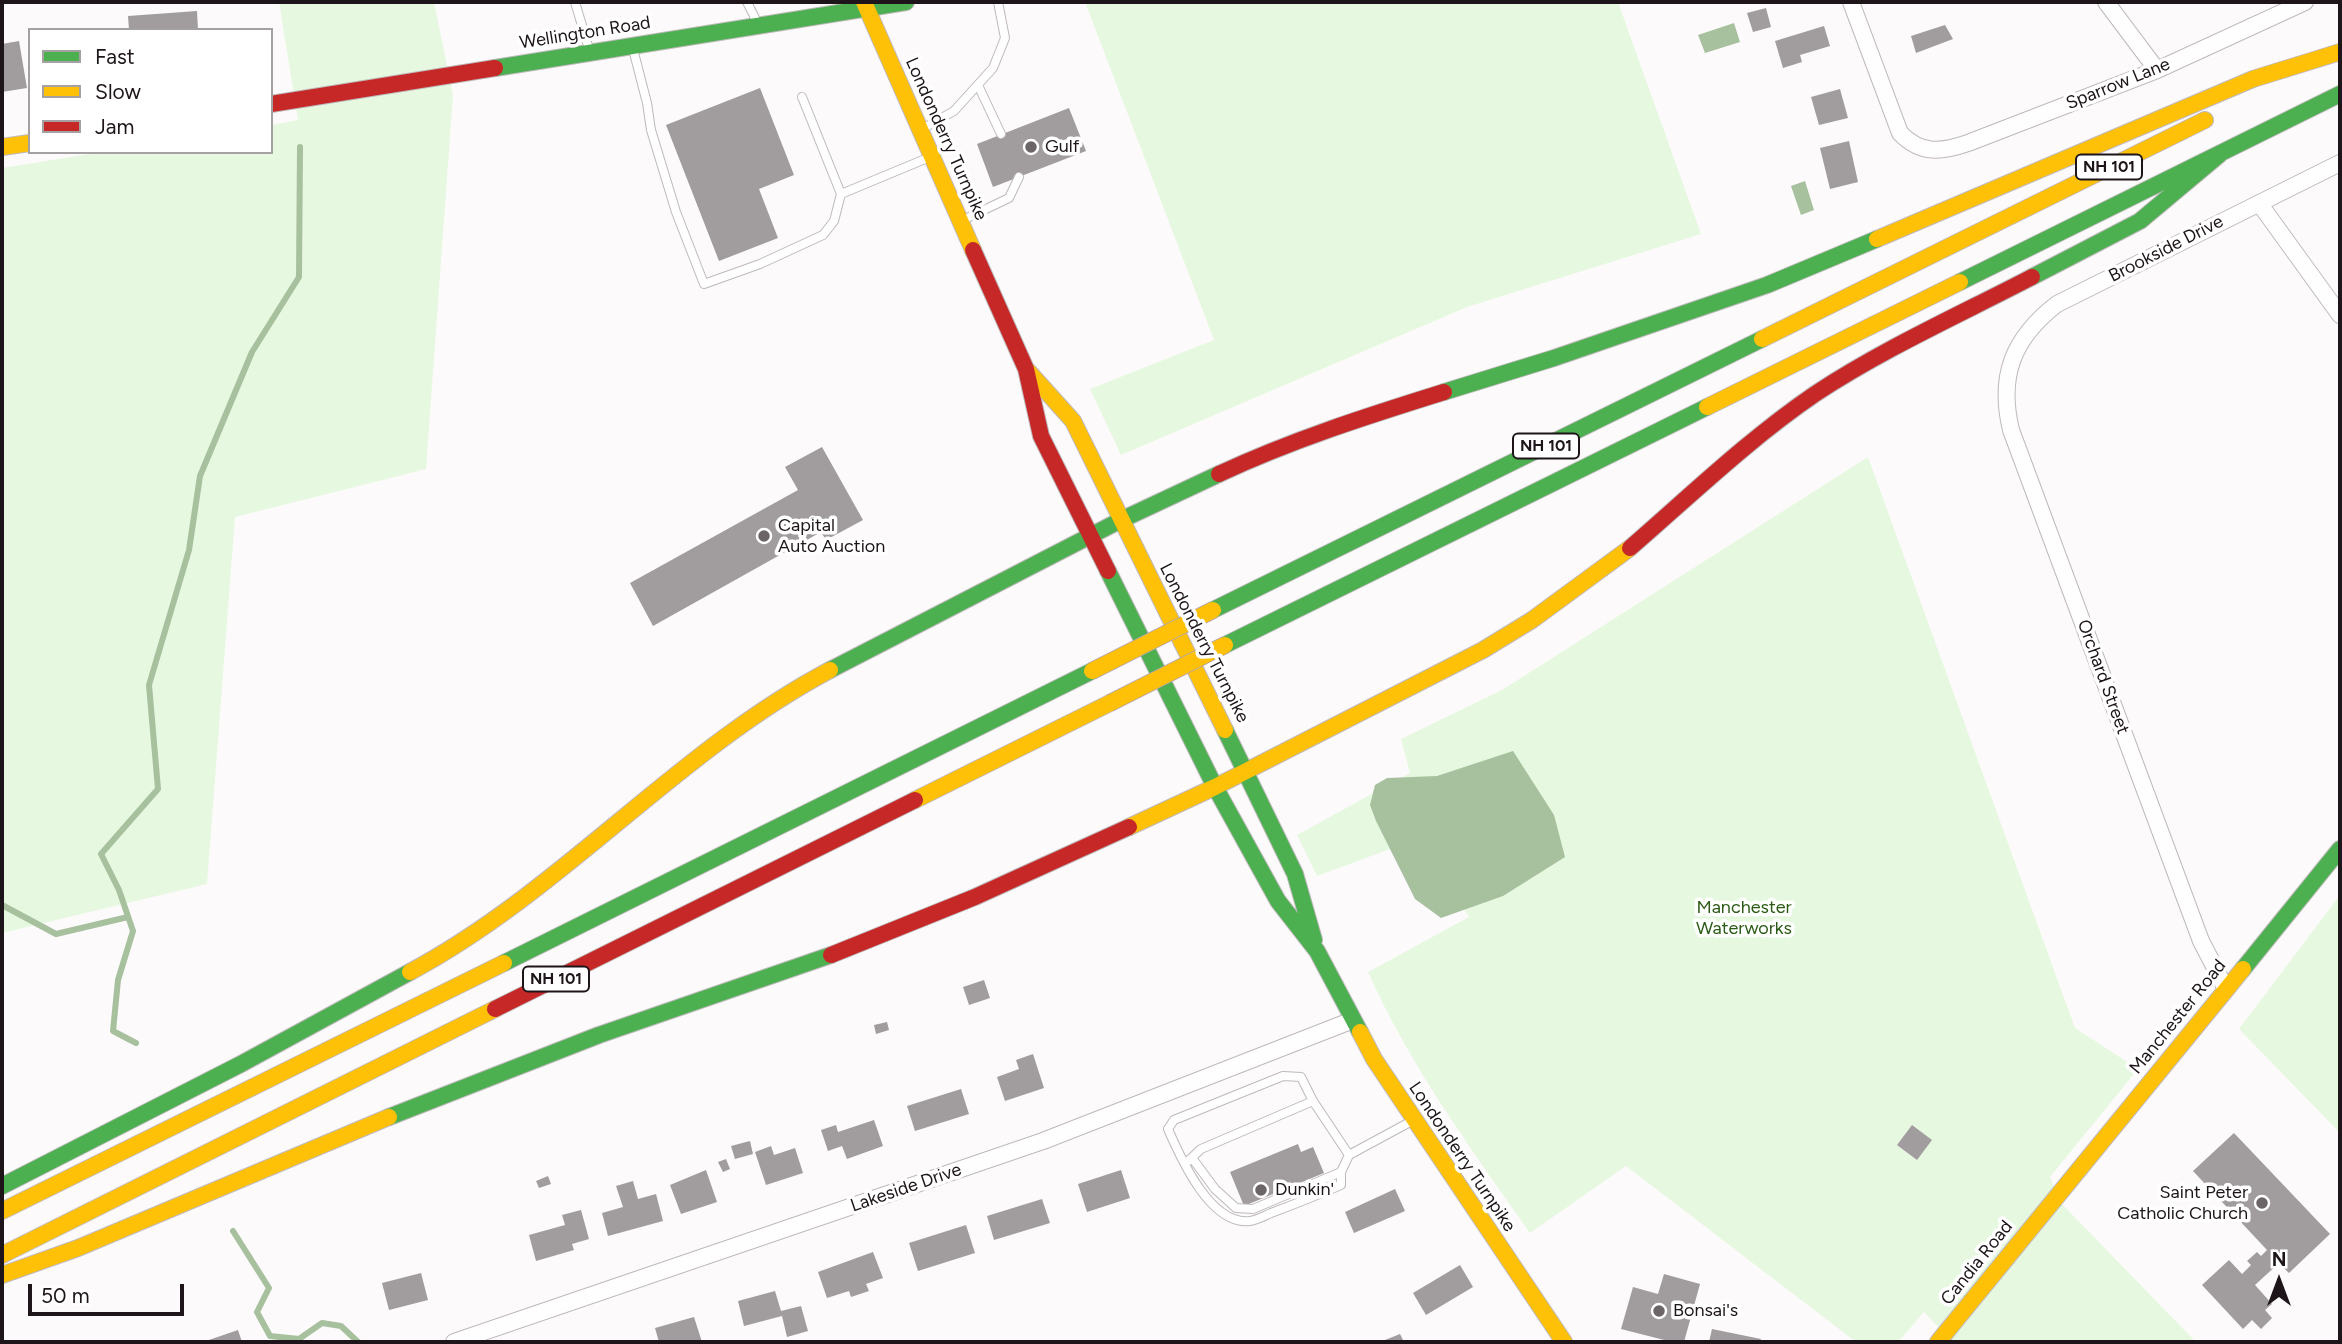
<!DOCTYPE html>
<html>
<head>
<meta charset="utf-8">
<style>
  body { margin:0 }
  #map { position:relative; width:2342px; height:1344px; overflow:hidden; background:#fdfafb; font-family:Figtree,sans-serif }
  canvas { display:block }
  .frame { position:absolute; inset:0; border:4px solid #1d1519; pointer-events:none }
  .legend { position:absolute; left:28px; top:28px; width:245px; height:126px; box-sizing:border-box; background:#fff; border:2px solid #a5a1a3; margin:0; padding:9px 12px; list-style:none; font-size:21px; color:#1d1519 }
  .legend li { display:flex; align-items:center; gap:14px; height:35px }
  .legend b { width:35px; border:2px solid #a5a1a3 }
  .north { position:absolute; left:2244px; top:1246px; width:70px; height:70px; -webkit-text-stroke:5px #fff; paint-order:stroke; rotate:0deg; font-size:19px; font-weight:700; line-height:28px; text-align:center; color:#1d1519 }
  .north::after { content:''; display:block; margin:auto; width:24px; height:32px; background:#1d1519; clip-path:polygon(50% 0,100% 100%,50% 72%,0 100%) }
  .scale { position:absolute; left:28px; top:1284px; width:156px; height:32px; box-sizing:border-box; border:4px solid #1d1519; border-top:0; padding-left:9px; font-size:21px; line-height:24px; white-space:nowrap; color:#1d1519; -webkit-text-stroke:5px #fff; paint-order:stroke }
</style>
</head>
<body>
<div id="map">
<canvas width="2342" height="1344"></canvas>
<div class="frame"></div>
<ul class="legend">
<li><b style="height:9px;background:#4caf50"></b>Fast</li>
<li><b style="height:9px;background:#ffc107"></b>Slow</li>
<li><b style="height:9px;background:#c62828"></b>Jam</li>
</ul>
<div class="north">N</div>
<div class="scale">50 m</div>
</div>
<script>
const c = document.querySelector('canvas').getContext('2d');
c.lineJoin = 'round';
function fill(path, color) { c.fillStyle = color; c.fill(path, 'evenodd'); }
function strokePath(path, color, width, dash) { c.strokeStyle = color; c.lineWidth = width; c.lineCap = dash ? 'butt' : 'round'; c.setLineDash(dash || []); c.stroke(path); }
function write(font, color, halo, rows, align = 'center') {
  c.font = font + ' Figtree,sans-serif'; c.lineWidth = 7; c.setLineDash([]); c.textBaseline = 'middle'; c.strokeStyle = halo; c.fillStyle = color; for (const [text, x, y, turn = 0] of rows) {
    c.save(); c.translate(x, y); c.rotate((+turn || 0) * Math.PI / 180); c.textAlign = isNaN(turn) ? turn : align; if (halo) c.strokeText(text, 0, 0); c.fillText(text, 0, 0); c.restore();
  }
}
fill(new Path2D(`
  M 279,2 L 434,2 L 453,95 L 426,469 L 235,517 L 207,884 L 2,933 L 2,168 L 102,152 L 271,152 L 271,125 L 298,120 Z
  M 1085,2 L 1618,2 L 1701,234 L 1467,307 L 1121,455 L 1090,389 L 1214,340 Z
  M 1868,457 L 2075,1028 L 2138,1069 L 2050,1177 L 2060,1202 L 2196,1342 L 1952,1342 L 1924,1312 L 1898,1342 L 1856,1342 L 1626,1166 L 1530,1233 C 1471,1149 1410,1066 1368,972 L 1469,917 L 1420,838 L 1317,876 L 1297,835 L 1410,773 L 1401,739 L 1502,690 Z
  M 2340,895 L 2340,1133 L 2239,1029 Z`), '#e7f8e0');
fill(new Path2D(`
  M 1734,23 L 1740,42 L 1705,53 L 1698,35 Z
  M 1805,181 L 1814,210 L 1801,215 L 1791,186 Z
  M 1513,751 L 1554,815 L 1565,857 L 1503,896 L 1441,918 L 1415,899 L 1376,821 L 1370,805 L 1375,785 L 1387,778 L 1437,776 Z`), '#a7c09d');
strokePath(new Path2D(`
  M 2,905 L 56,934 L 128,917
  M 136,1043 L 113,1031 L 118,980 L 133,931 L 119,890 L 101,854 L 158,789 L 149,685 L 189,550 L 200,476 L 252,352 L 299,277 L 300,147
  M 233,1231 L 269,1288 L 257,1312 L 270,1336 L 299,1339 L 322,1323 L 341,1326 L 358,1342`), '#a7c09d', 6);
fill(new Path2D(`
  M 1766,8 L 1771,27 L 1753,32 L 1747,13 Z
  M 197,11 L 198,30 L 129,30 L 128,16 Z
  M 1945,25 L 1953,39 L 1916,53 L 1911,36 Z
  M 1824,26 L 1830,46 L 1800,55 L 1802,62 L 1783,68 L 1775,41 Z
  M 19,41 L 27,88 L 2,92 L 2,44 Z
  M 760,88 L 794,175 L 759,189 L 778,238 L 719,261 L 666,125 Z
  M 1840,89 L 1848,118 L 1819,125 L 1811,97 Z
  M 1069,108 L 1086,151 L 993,187 L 977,144 Z
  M 1849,141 L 1858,182 L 1830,189 L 1820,148 Z
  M 822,447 L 863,520 L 826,540 L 821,532 L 653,626 L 630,583 L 798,490 L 785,467 Z
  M 984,980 L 990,998 L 969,1005 L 963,987 Z
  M 887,1022 L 889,1030 L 876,1034 L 874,1025 Z
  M 1033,1054 L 1044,1088 L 1005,1101 L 997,1077 L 1019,1069 L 1016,1060 Z
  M 961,1089 L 969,1114 L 915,1131 L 907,1106 Z
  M 874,1120 L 883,1146 L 847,1159 L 842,1146 L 828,1151 L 821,1130 L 836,1125 L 838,1132 Z
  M 1912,1125 L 1932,1140 L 1917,1160 L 1897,1145 Z
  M 2234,1133 L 2330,1234 L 2289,1273 L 2279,1263 L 2255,1285 L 2272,1304 L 2265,1310 L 2272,1318 L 2261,1329 L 2252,1320 L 2243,1329 L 2202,1285 L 2229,1260 L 2242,1274 L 2251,1265 L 2247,1261 L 2257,1252 L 2261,1256 L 2267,1250 L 2193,1171 Z
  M 750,1141 L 753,1154 L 735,1159 L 731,1146 Z
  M 1298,1144 L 1301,1152 L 1313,1147 L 1324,1173 L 1244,1206 L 1230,1172 Z
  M 771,1146 L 774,1155 L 795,1148 L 803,1173 L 766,1185 L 755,1152 Z
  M 726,1159 L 730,1169 L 723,1172 L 718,1162 Z
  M 706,1170 L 717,1202 L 681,1214 L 670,1185 Z
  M 1121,1170 L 1130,1198 L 1087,1212 L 1078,1184 Z
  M 548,1176 L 551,1184 L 539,1188 L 536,1181 Z
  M 633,1181 L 638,1199 L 656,1194 L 663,1221 L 608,1236 L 602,1213 L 623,1207 L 616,1186 Z
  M 1395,1189 L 1405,1211 L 1354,1233 L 1345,1212 Z
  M 1042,1199 L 1050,1223 L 994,1240 L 987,1216 Z
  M 581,1210 L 589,1239 L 572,1244 L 574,1250 L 536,1261 L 529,1235 L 565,1225 L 562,1215 Z
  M 966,1225 L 975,1253 L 918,1271 L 909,1243 Z
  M 873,1252 L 883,1278 L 866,1284 L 869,1291 L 851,1297 L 849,1291 L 827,1298 L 818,1272 Z
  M 1460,1265 L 1473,1287 L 1426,1315 L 1413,1293 Z
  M 421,1273 L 428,1300 L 389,1310 L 382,1283 Z
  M 1664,1274 L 1700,1284 L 1684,1342 L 1672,1342 L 1621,1329 L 1633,1287 L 1658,1294 Z
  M 775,1291 L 781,1311 L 801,1306 L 808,1331 L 787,1337 L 782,1316 L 744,1326 L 738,1301 Z
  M 694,1317 L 702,1342 L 659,1342 L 655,1328 Z
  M 1712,1329 L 1761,1339 L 1760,1342 L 1709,1342 Z
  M 238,1330 L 242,1342 L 203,1342 Z
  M 1400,1334 L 1404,1342 L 1380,1342 Z`), '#a19c9e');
const lane = new Path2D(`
  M 575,2 L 589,49
  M 747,2 L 757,22
  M 633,49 L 647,103 L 651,130 L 676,212 L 704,284 L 760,264 L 823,235 L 834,221 L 841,194
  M 978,85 L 1001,134
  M 802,97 L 841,194 L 930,157
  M 924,128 L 954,111 L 993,68 L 1005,38 L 998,2
  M 963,220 L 1009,198 L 1019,177
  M 1313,1101 L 1301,1077 L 1283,1076 L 1174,1120 L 1168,1129 C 1181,1159 1211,1226 1250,1221 C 1257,1220 1264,1216 1271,1213 C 1295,1204 1318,1195 1341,1185 L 1341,1172 L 1349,1155
  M 1192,1158 L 1215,1189 L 1236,1208 L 1253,1209 L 1341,1172
  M 1185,1164 L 1201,1149 L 1313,1101 L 1349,1155 L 1410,1122`);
const street = new Path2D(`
  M 1851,2 L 1900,133 C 1921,155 1942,152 1968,143 L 2157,70 L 2305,2
  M 2106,2 L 2157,70
  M 2259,203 L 2340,315
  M 2226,989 L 2201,941 L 2011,430 C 1998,376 2013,338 2057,304 L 2340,163
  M 454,1342 L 1043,1141 L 1353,1020`);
const fast = new Path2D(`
  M 495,68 L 906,2
  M 2032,277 L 2140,221 L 2220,154
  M 1960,282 L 2340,94
  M 1444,392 L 1554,358 L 1767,285 L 1877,239
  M 1108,571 L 1215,787 L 1278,901 L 1317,951 L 1360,1032
  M 1213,610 L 1762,339
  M 1225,645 L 1707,407
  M 830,670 L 1121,520 L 1219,474
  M 1225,730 L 1295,874 L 1314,940
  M 504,963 L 1092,671
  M 2243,969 L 2340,849
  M 389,1117 L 599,1035 L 831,955
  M 2,1186 L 241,1064 L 410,972`);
const slow = new Path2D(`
  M 864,2 L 973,250
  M 2,147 L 30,143
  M 1877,239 L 2253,79 L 2340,52
  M 1762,339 L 2205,120
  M 1028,371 L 1073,421 L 1225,730
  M 1707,407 L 1960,282
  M 915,800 L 1110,703
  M 1129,827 L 1215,787 L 1483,650 L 1532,620 L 1630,548
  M 410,972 C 563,890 677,751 830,670
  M 1360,1032 L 1374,1059 L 1564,1342
  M 2,1211 L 504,963
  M 2,1255 L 495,1009
  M 2,1275 L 78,1248 L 389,1117
  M 1938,1342 L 2243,969`);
const jam = new Path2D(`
  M 271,104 L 495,68
  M 973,250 L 1026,369 L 1041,436 L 1108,571
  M 1219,474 C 1292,440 1367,416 1444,392
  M 1630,548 C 1690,496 1749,439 1815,394 C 1883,349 1959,315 2032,277
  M 831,955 L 975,897 L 1129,827
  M 495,1009 L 915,800`);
strokePath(lane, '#beb9bb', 10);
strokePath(street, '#beb9bb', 18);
strokePath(fast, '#beb9bb', 18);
strokePath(slow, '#beb9bb', 18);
strokePath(jam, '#beb9bb', 18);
strokePath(lane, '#fffefe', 8);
strokePath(street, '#fffefe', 16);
strokePath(fast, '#4caf50', 16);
strokePath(slow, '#ffc107', 16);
strokePath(jam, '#c62828', 16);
const slowBridge = new Path2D(`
  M 1092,671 L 1213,610
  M 1110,703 L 1225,645`);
strokePath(slowBridge, '#b3a5ac', 18, []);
strokePath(slowBridge, '#ffc107', 16);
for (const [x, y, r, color] of [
  [1031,147,7,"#6b6568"],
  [764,536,7,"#6b6568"],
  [1261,1190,7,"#6b6568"],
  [2262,1203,7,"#6b6568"],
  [1659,1311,7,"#6b6568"]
]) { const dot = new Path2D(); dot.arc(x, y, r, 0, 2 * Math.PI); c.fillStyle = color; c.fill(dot); strokePath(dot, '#fff', 2.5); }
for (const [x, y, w] of [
  [2109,167,66],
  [1546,446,66],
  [556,979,66]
]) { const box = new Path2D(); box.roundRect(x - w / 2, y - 12.5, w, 25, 5); c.fillStyle = '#fff'; c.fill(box); strokePath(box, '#1d1519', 2); }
write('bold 16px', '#1d1519', null, [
  ["NH 101",2109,167],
  ["NH 101",1546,446],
  ["NH 101",556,979]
]);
write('18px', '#1d1519', '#fff', [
  ["Wellington Road",585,33,-9],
  ["Sparrow Lane",2118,84,-22],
  ["Londonderry Turnpike",946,139,66],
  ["Brookside Drive",2166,249,-27],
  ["Londonderry Turnpike",1204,643,63],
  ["Orchard Street",2103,677,70],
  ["Manchester Road",2178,1017,-51],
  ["Londonderry Turnpike",1462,1157,56],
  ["Lakeside Drive",906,1188,-19],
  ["Candia Road",1977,1263,-51]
]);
write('18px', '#1d1519', '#fff', [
  ["Gulf",1045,147],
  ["Capital",778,526],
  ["Auto Auction",778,547],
  ["Dunkin'",1275,1190],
  ["Saint Peter",2248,1193,"right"],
  ["Catholic Church",2248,1214,"right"],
  ["Bonsai's",1673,1311]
], 'left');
write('18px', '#2a5a15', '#fff', [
  ["Manchester",1744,908],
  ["Waterworks",1744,929]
]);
</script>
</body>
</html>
